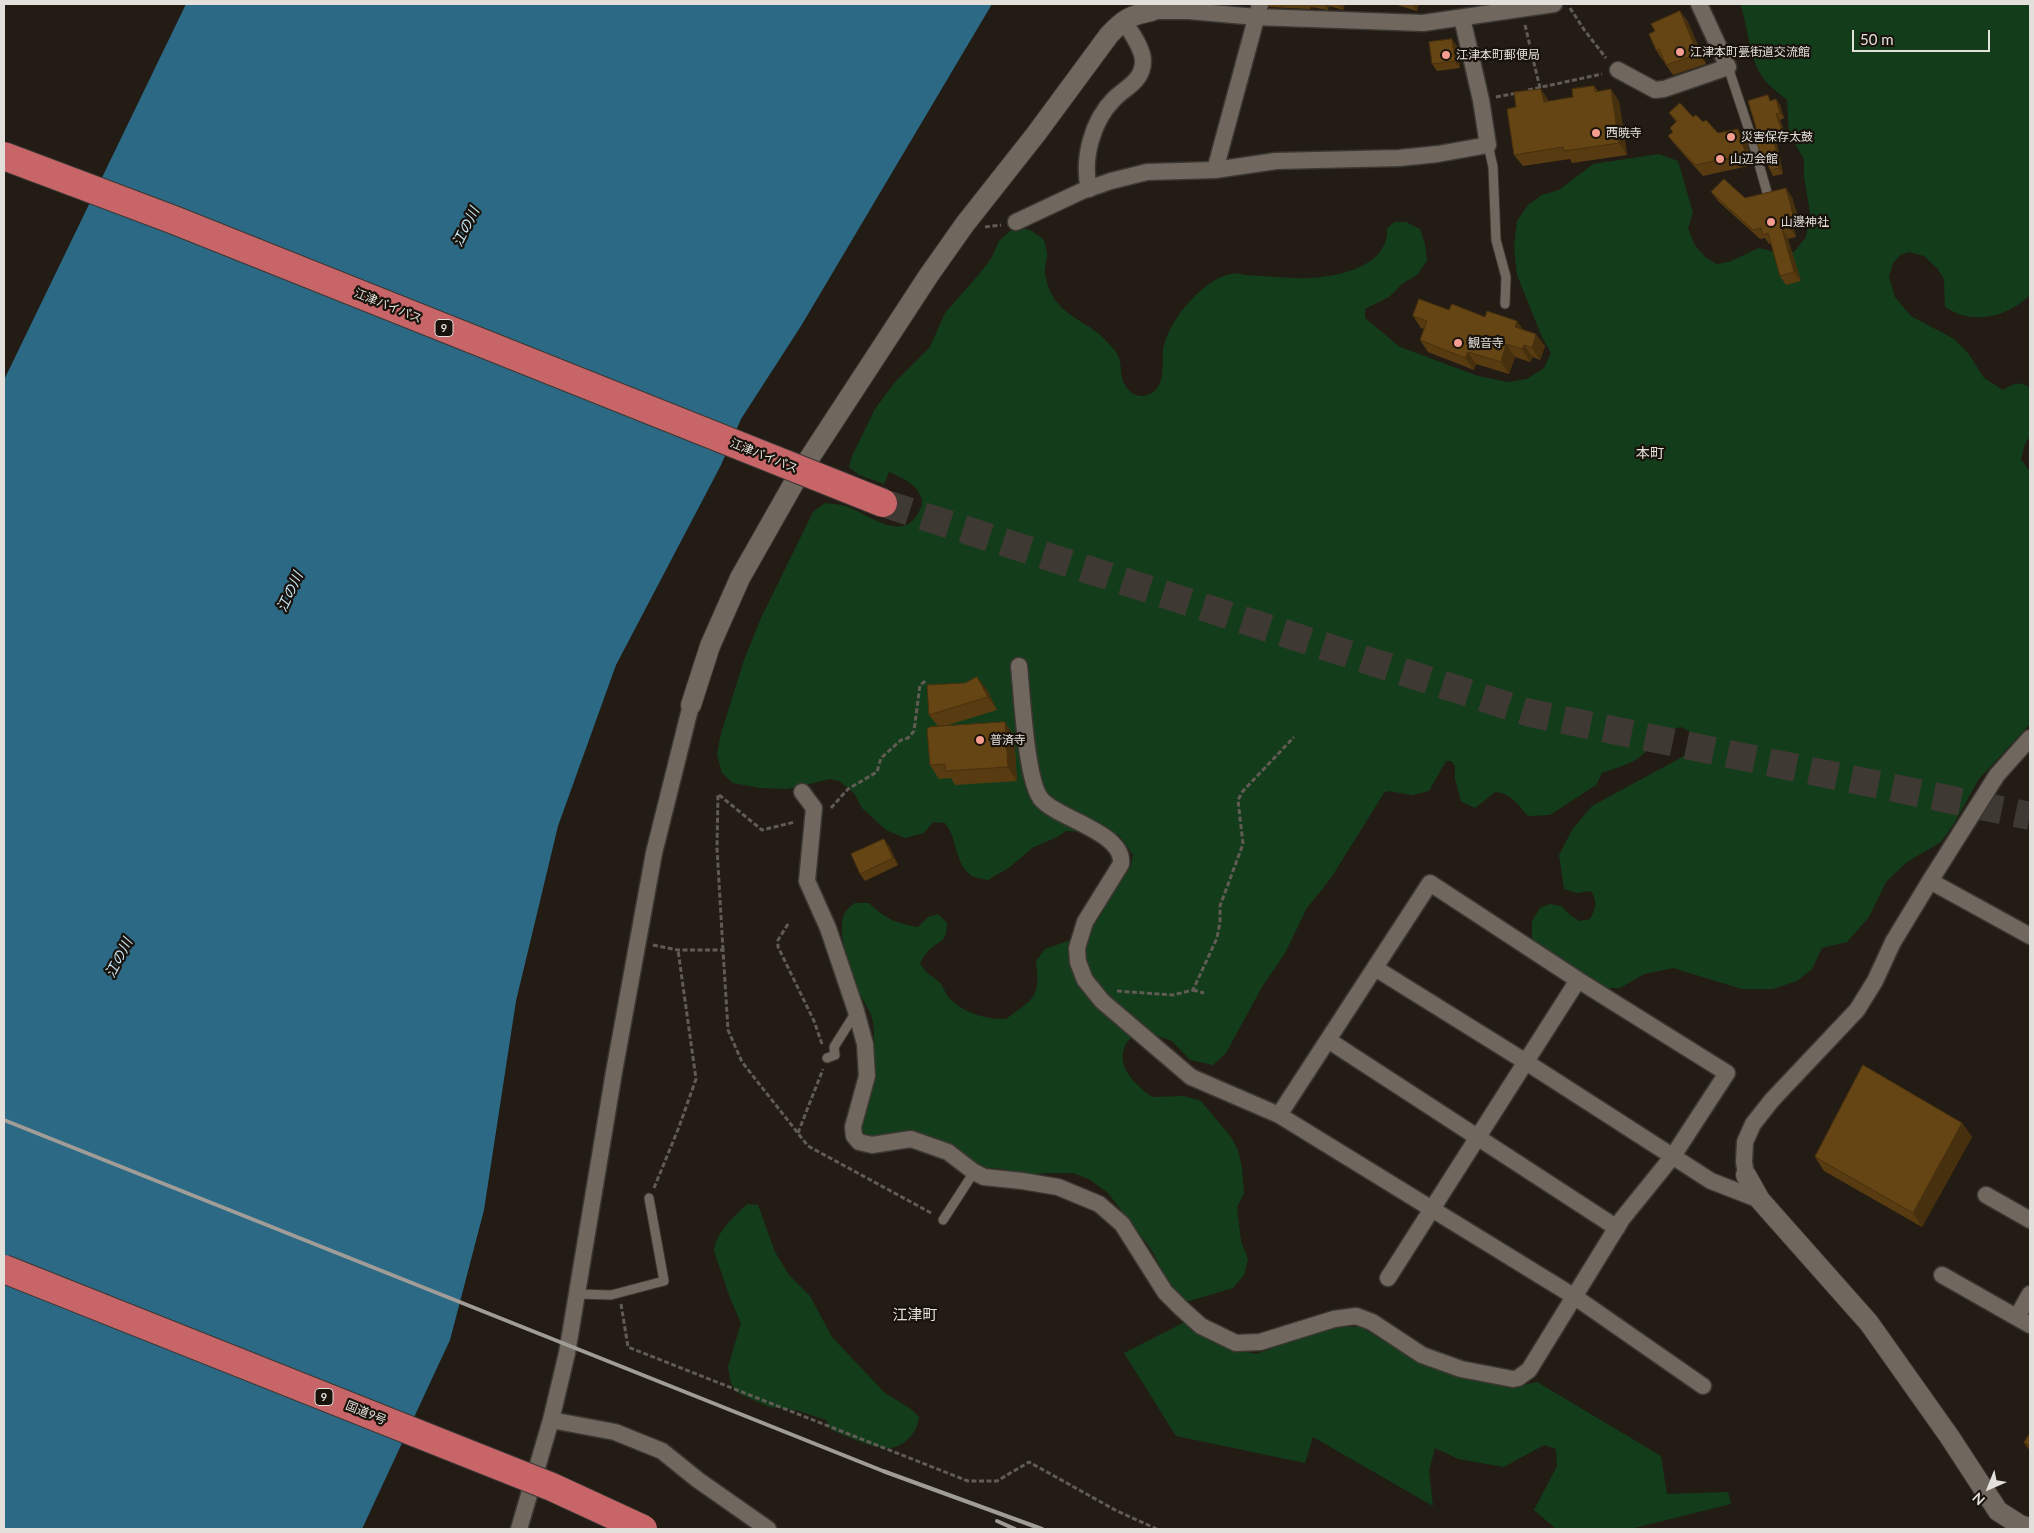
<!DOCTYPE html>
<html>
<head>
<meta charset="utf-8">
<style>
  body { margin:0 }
  #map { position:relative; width:2034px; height:1533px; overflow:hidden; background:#221c15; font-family:Lato,sans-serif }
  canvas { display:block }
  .frame { position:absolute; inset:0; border:5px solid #e3dfda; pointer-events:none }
  .north { position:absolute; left:1964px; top:1463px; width:50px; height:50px; -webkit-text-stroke:4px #19130c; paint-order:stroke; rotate:224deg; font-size:14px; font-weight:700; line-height:20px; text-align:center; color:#e3dfda }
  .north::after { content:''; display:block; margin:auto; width:18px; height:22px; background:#e3dfda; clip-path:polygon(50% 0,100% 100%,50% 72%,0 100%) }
  .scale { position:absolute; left:1852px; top:30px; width:138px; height:22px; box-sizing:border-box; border:2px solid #e3dfda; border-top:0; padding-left:6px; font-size:15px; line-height:18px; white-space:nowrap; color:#e3dfda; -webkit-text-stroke:4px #19130c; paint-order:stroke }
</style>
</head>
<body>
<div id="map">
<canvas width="2034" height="1533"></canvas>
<div class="frame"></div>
<div class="north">N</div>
<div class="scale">50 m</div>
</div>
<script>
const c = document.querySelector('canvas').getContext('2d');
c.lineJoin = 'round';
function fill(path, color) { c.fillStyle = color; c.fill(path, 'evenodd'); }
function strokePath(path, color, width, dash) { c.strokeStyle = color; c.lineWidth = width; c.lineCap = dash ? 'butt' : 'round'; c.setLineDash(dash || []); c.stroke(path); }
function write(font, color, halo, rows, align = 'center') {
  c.font = font + ' Lato,"Noto Sans JP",sans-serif'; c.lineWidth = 4.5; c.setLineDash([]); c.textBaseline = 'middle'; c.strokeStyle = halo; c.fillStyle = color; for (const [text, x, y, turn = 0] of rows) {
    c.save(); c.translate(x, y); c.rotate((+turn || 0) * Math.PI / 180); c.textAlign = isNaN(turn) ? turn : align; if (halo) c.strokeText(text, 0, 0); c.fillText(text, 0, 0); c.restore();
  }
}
fill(new Path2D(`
  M 1740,4 L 2030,4 L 2030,295 C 2013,312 1987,322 1962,315 C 1956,314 1950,309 1945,307 L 1944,279 L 1938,269 L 1924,256 L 1909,252 L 1900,255 L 1893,263 L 1889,277 L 1895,297 L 1911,316 L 1954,339 L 1968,353 L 1984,378 L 2003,390 C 2013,384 2020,380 2030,388 L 2030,436 L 2025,444 L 2021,459 L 2030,472 L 2030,724 L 1979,779 L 1953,825 L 1941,842 L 1907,862 L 1886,882 L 1869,917 L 1847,942 L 1822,948 L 1812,969 L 1797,981 L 1773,989 L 1742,989 L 1673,968 L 1644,974 L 1620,988 L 1602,988 L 1553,959 L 1532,938 L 1532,921 L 1540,908 L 1550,904 L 1561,906 L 1571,916 L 1580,921 L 1590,919 C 1596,908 1598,902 1591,891 L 1577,893 L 1564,889 L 1559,855 L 1572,830 L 1592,806 L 1684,756 L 1691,743 L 1689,731 L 1681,727 C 1660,730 1656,744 1641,756 C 1630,765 1615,768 1602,773 L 1596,785 L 1550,815 L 1528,816 C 1518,804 1510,793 1495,792 L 1475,808 L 1461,801 L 1455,779 L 1455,766 L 1451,761 L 1446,761 L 1429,791 L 1412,795 L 1388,791 L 1384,793 L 1331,878 L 1307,908 L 1285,953 L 1262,987 L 1226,1053 L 1213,1065 L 1190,1060 L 1172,1041 L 1142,1030 C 1136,1034 1128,1039 1125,1046 C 1115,1067 1137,1086 1152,1097 L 1184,1096 L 1201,1101 L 1231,1137 L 1238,1150 L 1242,1168 L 1244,1193 L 1237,1207 L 1241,1241 L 1248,1259 L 1244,1275 L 1233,1288 L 1186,1302 L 1169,1283 L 1151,1249 L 1108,1193 L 1089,1179 L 1073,1173 L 1047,1173 L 1018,1176 L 1004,1169 L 974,1167 L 885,1139 L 857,1136 C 865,1100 878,1060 873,1023 C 872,1012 863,1002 859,992 C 851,974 834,928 846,911 C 849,908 852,905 855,903 L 869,903 C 885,919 896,923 918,927 L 928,917 L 938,914 L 947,923 C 946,943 943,938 930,949 C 926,952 923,959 920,963 C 924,972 932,976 939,982 C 944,986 945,994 949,998 C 965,1014 985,1019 1006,1019 C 1034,998 1041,998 1036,961 L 1045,949 L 1085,935 L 1099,918 L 1117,885 L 1131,866 L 1133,855 L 1119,835 L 1109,833 L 1066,831 L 1057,837 L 1032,848 L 1010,867 L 988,880 C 983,879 976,878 972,876 C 954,864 958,838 945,823 L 933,822 L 924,833 L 905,838 L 886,830 L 862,808 L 854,793 L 839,781 L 830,779 L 788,789 L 760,788 L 733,783 L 722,773 L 717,755 L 720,737 L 744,660 L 761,618 L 813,512 L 825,503 C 832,504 841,504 848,507 C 868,514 900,542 917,515 C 920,509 924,504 921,497 C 916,483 902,478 889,472 L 884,484 L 859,475 L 849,467 L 852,456 L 875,409 L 895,382 L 930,347 L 945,313 L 981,272 L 992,257 L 999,241 L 1010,231 L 1020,227 L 1032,231 L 1044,240 C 1045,245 1047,250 1047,255 C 1047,261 1044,268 1045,274 C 1053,319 1086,316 1109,344 C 1112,347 1117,352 1118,356 C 1123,366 1118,377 1127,388 C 1136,401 1154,397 1160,383 C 1164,373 1162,361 1163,350 C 1167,322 1203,279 1231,274 C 1235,273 1241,274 1246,275 C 1261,276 1276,277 1291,278 C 1323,280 1389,272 1387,229 L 1394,222 L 1406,222 L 1420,229 L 1425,244 L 1427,261 L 1417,275 L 1403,283 L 1389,297 L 1365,309 L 1365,318 L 1400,347 L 1478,376 L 1508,382 L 1527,379 L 1544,368 L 1551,353 L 1542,337 L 1517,275 L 1514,247 L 1517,221 L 1528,205 L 1542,195 L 1559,190 L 1593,164 L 1659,154 L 1678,161 L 1693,213 L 1688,228 L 1694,244 L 1706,258 L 1717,264 L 1729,262 L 1759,248 L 1778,253 L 1794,252 L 1806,237 L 1810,213 L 1804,176 L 1804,159 L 1789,134 L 1787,100 C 1779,93 1770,87 1764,79 C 1748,58 1749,27 1740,4 Z
  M 747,1204 L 758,1205 L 775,1252 L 789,1275 L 810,1296 L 832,1337 L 885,1393 L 911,1409 L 919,1417 C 918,1434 899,1452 882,1448 C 865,1445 847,1436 831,1430 L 826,1420 L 796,1410 L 769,1407 L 736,1392 L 731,1383 L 728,1367 L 741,1323 L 730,1298 L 714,1251 C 716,1232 734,1217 747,1204 Z
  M 1187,1321 L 1224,1346 L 1256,1354 L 1330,1327 L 1361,1327 L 1407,1355 L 1514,1387 L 1537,1382 L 1661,1456 L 1667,1494 L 1728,1492 L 1731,1504 L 1630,1529 L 1556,1529 L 1534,1510 L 1557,1466 L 1556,1449 L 1544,1445 L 1504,1467 L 1458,1459 L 1435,1448 L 1429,1471 L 1433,1506 L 1313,1437 L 1305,1463 L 1176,1436 L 1124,1353 Z`), '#133d1a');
fill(new Path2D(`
  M 186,4 L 992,4 L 801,326 L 741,419 L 721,465 L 616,665 L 558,826 L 516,1001 L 484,1210 L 450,1340 L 362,1529 L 4,1529 L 4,380 Z`), '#2c6985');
strokePath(new Path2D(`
  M 883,503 L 1530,713 L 2030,816`), '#3f3933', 28, [28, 14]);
const service = new Path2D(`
  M 1728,67 L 1752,139 L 1768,196
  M 1488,145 L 1493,167 L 1496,240 L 1506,277 L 1505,304
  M 827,1058 L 835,1055 L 834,1047 L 856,1012
  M 943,1220 L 974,1172
  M 578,1294 L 611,1295 L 664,1281 L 649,1198`);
const minor = new Path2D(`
  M 1152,11 L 1189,11 L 1256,17 L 1423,23 L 1554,4
  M 1618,70 L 1655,90 L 1664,89 L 1728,67 L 1699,4
  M 1215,170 L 1260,4
  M 1089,189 C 1082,159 1092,121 1114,99 C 1126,87 1143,81 1143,61 C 1143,48 1130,31 1123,20
  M 1016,222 L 1082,191 L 1111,181 L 1147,172 L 1215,170 L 1276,161 L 1399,158 L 1438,154 L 1488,145 L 1481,100 L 1462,18
  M 1019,666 C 1022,693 1026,784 1042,800 C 1059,819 1125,833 1121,864 L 1085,922 L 1077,948 L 1078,962 L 1085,980 L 1102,1001 L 1191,1077 L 1279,1115 L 1575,1297 L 1703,1386
  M 802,792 L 814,808 L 807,881 L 828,928 L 856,1011 L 865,1044 L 867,1076 L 853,1127 L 854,1136 L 859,1142 L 872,1145 L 911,1139 L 948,1152 L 974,1172 L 984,1177 L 1022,1181 L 1058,1187 L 1099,1204 L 1122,1224 L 1165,1292 L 1181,1308 L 1201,1326 L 1236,1343 L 1260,1342 L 1334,1319 L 1356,1316 L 1372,1322 L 1422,1355 L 1461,1369 L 1513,1379 L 1518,1378 L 1529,1370 L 1622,1219 L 1673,1156 L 1727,1073 L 1578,980 L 1430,883 L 1279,1115
  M 1930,881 L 2030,936
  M 1375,968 L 1526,1062 L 1711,1181 L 1760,1200
  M 1328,1040 L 1617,1228
  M 1746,1175 L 1744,1162 L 1745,1142 L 1753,1124 L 1772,1100 L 1857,1010 L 1875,981 L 1893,942 L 1930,881 L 1997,775 L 2030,738
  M 1986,1195 L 2030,1220
  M 1942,1275 L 2030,1325
  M 1388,1278 L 1578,980
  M 2017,1317 L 2030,1294
  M 551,1420 L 615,1432 L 662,1451 L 698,1480 L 768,1529
  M 519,1529 L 551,1420 L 567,1353 L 614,1072 L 654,853 L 691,705`);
const tertiary = new Path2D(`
  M 691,705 L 710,646 L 740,578 L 799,474 L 929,275 L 965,224 L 1036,134 L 1109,35 C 1124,19 1131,15 1152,11
  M 1746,1175 L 1760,1200 L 1869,1323 L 1949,1436 L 1998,1511 L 2020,1525 L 2030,1528`);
strokePath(service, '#3b3732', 11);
strokePath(minor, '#3b3732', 19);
strokePath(tertiary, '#3b3732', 22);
strokePath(new Path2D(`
  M 1570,8 L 1585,31 L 1606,58
  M 1525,25 L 1540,88
  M 1528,90 L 1602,74
  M 1496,97 L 1517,93
  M 985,227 L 1001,225
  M 831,808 L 848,789 L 877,772 L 881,758 L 901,740 L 908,738 L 914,731 L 920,685 L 927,680
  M 788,924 L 778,940 L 778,947 L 814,1021 L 822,1044
  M 653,945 L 678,950 L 723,950 L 728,1030 L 742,1062 L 808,1146 L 933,1214
  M 723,950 L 717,848 L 718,794 L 762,830 L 795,822
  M 1193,990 L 1204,993
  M 1117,991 L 1173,995 L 1193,990 L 1217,938 L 1220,922 L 1220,906 L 1243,844 L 1238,800 L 1243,791 L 1294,737
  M 798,1133 L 823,1069
  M 654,1188 L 679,1127 L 696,1079 L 678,950
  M 621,1304 L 628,1347 L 968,1481 L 997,1481 L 1029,1462 L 1117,1511 L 1157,1529`), '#615b55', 3, [5, 2.5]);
strokePath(service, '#70685f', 9);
strokePath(minor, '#70685f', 16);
strokePath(tertiary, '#70685f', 20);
strokePath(new Path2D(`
  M 4,1120 L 883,1471 L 1042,1529
  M 997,1521 L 1015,1529`), '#a09c96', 4);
const trunkBridge = new Path2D(`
  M 4,156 L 174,220 L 883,503
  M 4,1269 L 552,1487 L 643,1529`);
strokePath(trunkBridge, '#3b3732', 30, []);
strokePath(trunkBridge, '#c76568', 28);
fill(new Path2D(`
  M 1267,4 L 1345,4 L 1343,10 L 1329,6 L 1328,10 L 1311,7 L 1310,9 L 1269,7 Z
  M 1396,4 L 1419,4 L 1417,11 L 1397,5 Z
  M 1680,11 L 1688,22 L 1706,64 L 1673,75 L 1666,65 L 1664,60 L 1663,61 L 1656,50 L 1655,31 Z
  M 1457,46 L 1460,68 L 1437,71 L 1432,64 Z
  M 1594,86 L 1598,91 L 1619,101 L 1627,155 L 1572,163 L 1570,159 L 1523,166 L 1514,155 L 1549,101 L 1573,97 Z
  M 1776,99 L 1780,105 L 1784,118 L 1780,120 L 1786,136 L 1776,139 L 1783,174 L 1773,176 L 1770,170 L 1767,162 L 1765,163 L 1761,157 L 1757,131 L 1772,101 Z
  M 1669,113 L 1693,117 L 1703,122 L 1718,133 L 1746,139 L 1753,165 L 1703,176 L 1676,146 L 1668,136 L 1673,132 L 1670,128 L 1676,122 Z
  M 1711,192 L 1745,198 L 1792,197 L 1801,227 L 1794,229 L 1796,237 L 1788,239 L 1801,281 L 1786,285 L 1780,276 L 1771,244 L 1769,244 L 1765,238 L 1760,239 L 1718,201 Z
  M 1449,310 L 1485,317 L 1517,321 L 1523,330 L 1545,346 L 1540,360 L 1533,357 L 1530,362 L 1515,357 L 1509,374 L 1476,364 L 1474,370 L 1428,352 L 1420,340 L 1424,329 L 1421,328 L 1413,316 Z
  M 977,677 L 987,690 L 997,710 L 945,726 L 1014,736 L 1017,781 L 955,785 L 951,778 L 939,779 L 930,765 L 938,726 L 929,715 L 965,683 Z
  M 889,846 L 898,865 L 865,881 L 860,874 Z
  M 1962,1123 L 1972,1137 L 1922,1227 L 1824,1171 L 1815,1157 Z
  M 2030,1433 L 2030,1451 L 2024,1443 Z`), '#583b11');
fill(new Path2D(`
  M 1324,4 L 1328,4 L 1329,6 L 1328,10 Z
  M 1339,4 L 1345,4 L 1343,10 Z
  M 1412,4 L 1419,4 L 1417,11 Z
  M 1680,11 L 1688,22 L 1706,64 L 1698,54 Z
  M 1452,39 L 1457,46 L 1460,68 L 1455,61 Z
  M 1541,89 L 1549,101 L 1552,114 L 1544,102 Z
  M 1611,89 L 1619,101 L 1627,155 L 1619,143 Z
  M 1776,99 L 1780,105 L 1784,118 L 1780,113 Z
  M 1776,114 L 1780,120 L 1786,136 L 1782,130 Z
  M 1738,129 L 1746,139 L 1753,165 L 1746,155 Z
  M 1773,134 L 1776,139 L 1783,174 L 1779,168 Z
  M 1786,188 L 1792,197 L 1801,227 L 1794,218 Z
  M 1787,220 L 1794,229 L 1796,237 L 1789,227 Z
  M 1782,229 L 1788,239 L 1801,281 L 1794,272 Z
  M 1517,321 L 1525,333 L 1515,327 Z
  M 1536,334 L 1545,346 L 1540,360 L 1532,348 Z
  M 1506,344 L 1515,357 L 1509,374 L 1501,362 Z
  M 1524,345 L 1533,357 L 1530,362 L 1522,349 Z
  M 1468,352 L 1476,364 L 1474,370 L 1465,358 Z
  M 977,677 L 987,690 L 997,710 L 988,697 Z
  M 1005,722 L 1014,736 L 1017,781 L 1008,767 Z
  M 884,839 L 889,846 L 898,865 L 893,858 Z
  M 1962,1123 L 1972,1137 L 1922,1227 L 1913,1213 Z`), '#47300e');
const building = new Path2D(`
  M 1680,11 L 1698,54 L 1666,65 L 1659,49 L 1656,50 L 1649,34 L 1655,31 L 1651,24 Z
  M 1452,39 L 1455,61 L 1432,64 L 1429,42 Z
  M 1594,86 L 1595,92 L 1611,89 L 1619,143 L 1564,151 L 1563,147 L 1514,155 L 1507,109 L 1516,107 L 1514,92 L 1541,89 L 1544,102 L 1573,97 L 1572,89 Z
  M 1768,95 L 1770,101 L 1776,99 L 1780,113 L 1776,114 L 1782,130 L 1773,134 L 1779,168 L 1770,170 L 1765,156 L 1761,157 L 1754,131 L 1757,131 L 1748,101 Z
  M 1680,103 L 1693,117 L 1696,115 L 1703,122 L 1706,120 L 1718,133 L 1738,129 L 1746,155 L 1695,165 L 1668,136 L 1673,132 L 1670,128 L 1677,121 L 1669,113 Z
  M 1724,179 L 1745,198 L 1786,188 L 1794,218 L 1787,220 L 1789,227 L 1782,229 L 1794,272 L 1780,276 L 1768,233 L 1763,235 L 1761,228 L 1753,230 L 1711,192 Z
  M 1419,299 L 1449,310 L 1452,304 L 1485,317 L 1487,311 L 1517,321 L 1515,327 L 1536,334 L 1532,348 L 1524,345 L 1522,349 L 1506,344 L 1501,362 L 1468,352 L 1465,358 L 1420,340 L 1427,321 L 1413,316 Z
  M 977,677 L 988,697 L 929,715 L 927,685 L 965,683 Z
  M 1005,722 L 1008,767 L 946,771 L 945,764 L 930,765 L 927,729 L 930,727 Z
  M 884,839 L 893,858 L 860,874 L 851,854 Z
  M 1863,1065 L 1962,1123 L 1913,1213 L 1815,1157 Z
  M 2030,1433 L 2030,1446 L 2024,1443 Z`);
fill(building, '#664514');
strokePath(building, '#47300e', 1);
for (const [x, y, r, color] of [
  [1680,52,5,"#f59d8f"],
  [1446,55,5,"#f59d8f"],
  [1596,133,5,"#f59d8f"],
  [1731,137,5,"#f59d8f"],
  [1720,159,5,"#f59d8f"],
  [1771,222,5,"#f59d8f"],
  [1458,343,5,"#f59d8f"],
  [980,740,5,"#f59d8f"]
]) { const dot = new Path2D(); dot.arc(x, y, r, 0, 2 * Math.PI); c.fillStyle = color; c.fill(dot); strokePath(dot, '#19130c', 2); }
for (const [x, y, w] of [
  [444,328,18],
  [324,1397,18]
]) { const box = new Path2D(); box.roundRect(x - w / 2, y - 8.5, w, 17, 4); c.fillStyle = '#19130c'; c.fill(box); strokePath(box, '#e3dfda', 1); }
write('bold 11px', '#e3dfda', null, [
  ["9",444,328],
  ["9",324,1397]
]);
write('12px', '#e3dfda', '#19130c', [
  ["江津本町甍街道交流館",1690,52],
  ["江津本町郵便局",1456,55],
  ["西暁寺",1606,133],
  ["災害保存太鼓",1741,137],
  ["山辺会館",1730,159],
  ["山邊神社",1781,222],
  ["観音寺",1468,343],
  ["普済寺",990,740]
], 'left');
write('12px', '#e3dfda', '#19130c', [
  ["江津バイパス",388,306,22],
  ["江津バイパス",764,456,22],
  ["国道9号",366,1413,22]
]);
write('italic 14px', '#c7e8fa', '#19130c', [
  ["江の川",466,227,-64],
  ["江の川",290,592,-65],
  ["江の川",119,958,-63]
]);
write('14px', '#e3dfda', '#19130c', [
  ["本町",1650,453]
]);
write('15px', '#e3dfda', '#19130c', [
  ["江津町",915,1315]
]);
</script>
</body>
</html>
